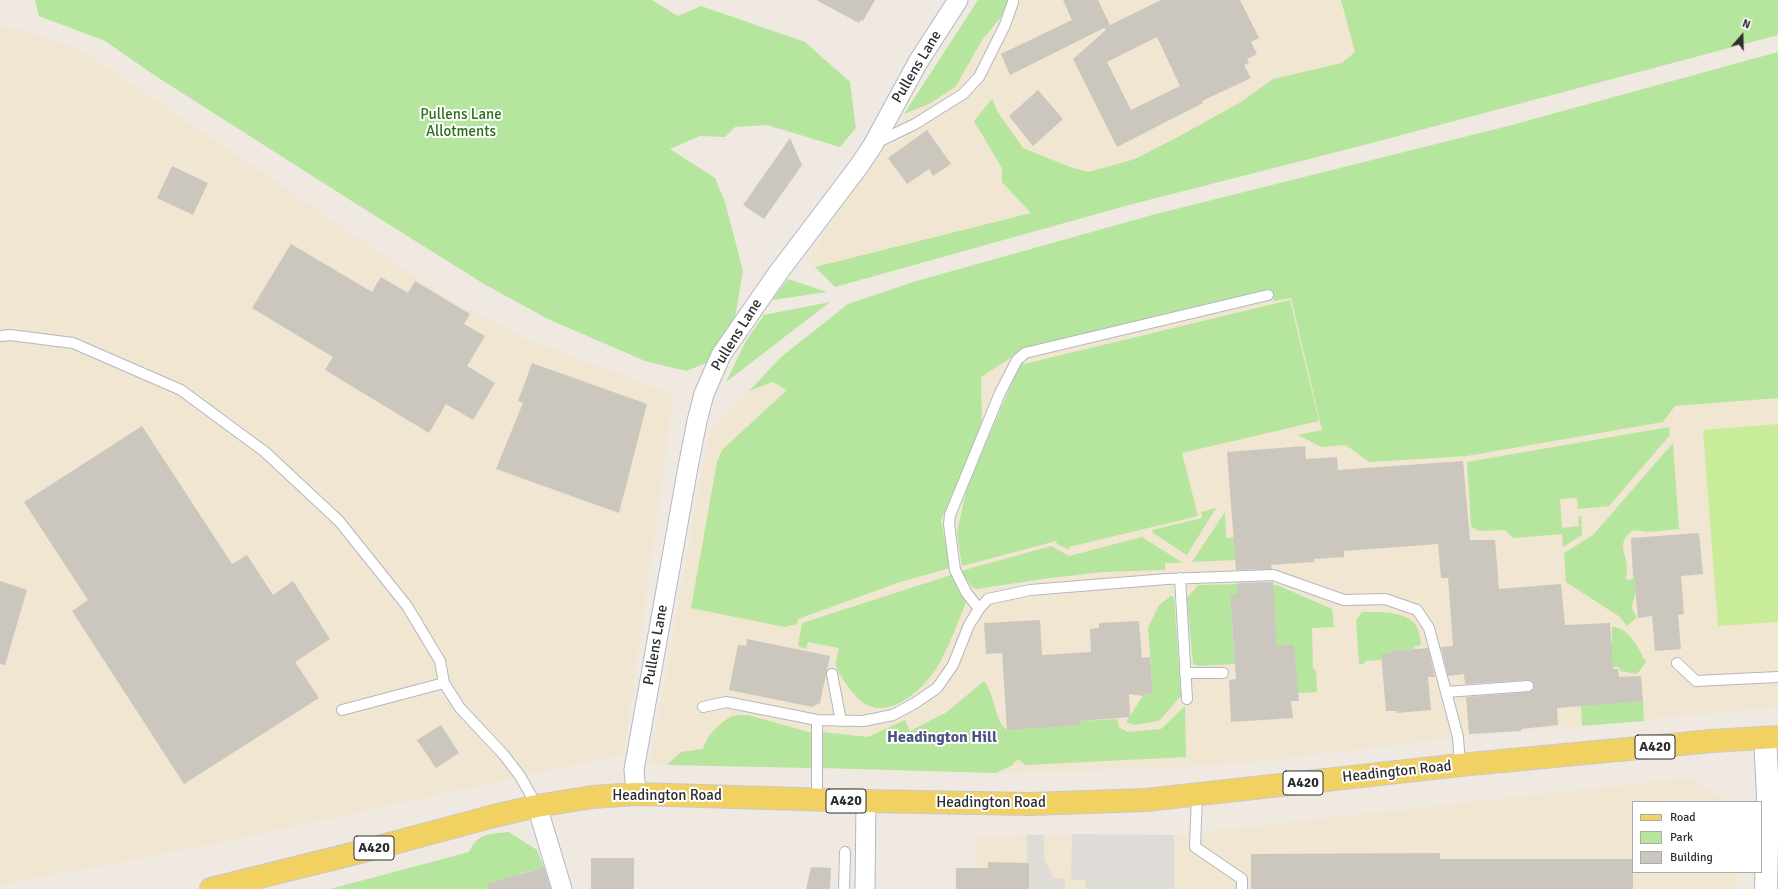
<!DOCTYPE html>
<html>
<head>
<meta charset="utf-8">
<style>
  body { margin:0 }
  #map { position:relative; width:1778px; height:889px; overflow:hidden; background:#efe9e1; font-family:Signika,sans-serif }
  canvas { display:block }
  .legend { position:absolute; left:1632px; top:801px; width:130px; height:72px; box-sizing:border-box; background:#fff; border:1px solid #ababab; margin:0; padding:5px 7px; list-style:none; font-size:12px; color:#2e2e2e }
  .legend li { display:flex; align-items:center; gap:8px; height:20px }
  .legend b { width:20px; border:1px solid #ababab }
  .north { position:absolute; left:1722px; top:16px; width:40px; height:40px; -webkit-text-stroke:3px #fff; paint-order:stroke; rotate:20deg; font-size:11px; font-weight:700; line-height:16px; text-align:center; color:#2e2e2e }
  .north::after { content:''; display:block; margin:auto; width:14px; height:18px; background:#2e2e2e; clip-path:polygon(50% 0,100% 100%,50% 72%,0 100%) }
</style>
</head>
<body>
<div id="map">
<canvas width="1778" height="889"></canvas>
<ul class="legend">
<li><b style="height:5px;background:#f2d163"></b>Road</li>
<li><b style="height:11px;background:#b6e59e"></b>Park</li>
<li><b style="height:11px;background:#cbc7bf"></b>Building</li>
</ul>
<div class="north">N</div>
</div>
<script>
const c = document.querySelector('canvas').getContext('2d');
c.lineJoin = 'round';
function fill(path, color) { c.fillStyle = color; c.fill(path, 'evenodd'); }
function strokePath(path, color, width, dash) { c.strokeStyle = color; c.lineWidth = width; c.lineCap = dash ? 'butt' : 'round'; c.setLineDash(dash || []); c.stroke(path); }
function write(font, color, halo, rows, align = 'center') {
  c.font = font + ' Signika,sans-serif'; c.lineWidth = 4; c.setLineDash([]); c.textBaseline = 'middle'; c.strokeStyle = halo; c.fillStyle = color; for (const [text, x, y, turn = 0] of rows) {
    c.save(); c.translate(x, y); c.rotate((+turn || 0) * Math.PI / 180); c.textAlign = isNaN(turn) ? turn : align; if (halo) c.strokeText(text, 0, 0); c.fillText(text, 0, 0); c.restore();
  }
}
fill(new Path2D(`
  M 978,0 L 1778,0 L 1032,213 L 815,267 L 807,261 L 870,162 L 888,146 L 908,138 L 897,125 Z
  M 0,25 L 35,34 L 77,48 L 92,57 L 453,302 L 528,340 L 674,394 L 624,754 L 218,843 L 0,885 Z
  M 1778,52 L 1778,707 L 1458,737 L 1246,763 L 1181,767 L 996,773 L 650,764 L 709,432 L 781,357 L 848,304 L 913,282 L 1156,214 L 1508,126 Z
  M 1689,778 L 1728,802 L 1633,802 L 1633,872 L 1737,872 L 1737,889 L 975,889 L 975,836 L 1177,835 Z`), '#f0e6d1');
fill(new Path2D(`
  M 35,0 L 652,0 L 678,16 L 701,6 L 805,42 L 850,82 L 856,128 L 840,147 L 767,125 L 735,127 L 725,137 L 700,136 L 670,149 L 715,178 L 725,202 L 743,271 L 735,318 L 707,363 L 686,371 L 645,361 L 548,319 L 484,284 L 358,205 L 157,77 L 105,41 L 39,16 Z
  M 978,0 L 1015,0 L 982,40 L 956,86 L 931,103 L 904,114 Z
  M 1341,0 L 1778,0 L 1778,35 L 1364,145 L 1129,205 L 835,287 L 815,267 L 1031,213 L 1002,182 L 1002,168 L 974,121 L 992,99 L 997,111 L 1023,148 L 1070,167 L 1089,172 L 1135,159 L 1178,137 L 1241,102 L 1273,79 L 1342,63 L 1355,52 Z
  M 1778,52 L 1778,398 L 1675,406 L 1663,422 L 1467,456 L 1369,462 L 1346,445 L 1321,447 L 1298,435 L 1322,430 L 1291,298 L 1274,301 L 1271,290 L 1024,349 L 981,377 L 982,425 L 941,520 L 950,568 L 900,582 L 798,619 L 797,624 L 785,627 L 691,608 L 717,462 L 722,450 L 787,390 L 773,382 L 749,391 L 781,357 L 848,304 L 913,282 L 1156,214 L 1508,126 Z
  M 788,279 L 827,292 L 772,300 Z
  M 1290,300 L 1319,421 L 1182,453 L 1198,516 L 1069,547 L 1069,550 L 1057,544 L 1056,541 L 962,566 L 957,532 L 967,487 L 1021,362 L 1024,364 Z
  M 830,302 L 726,382 L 746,341 L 764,315 Z
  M 1669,427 L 1670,435 L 1609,506 L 1578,509 L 1577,498 L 1560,499 L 1562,528 L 1579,526 L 1578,517 L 1581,516 L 1582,535 L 1563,547 L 1562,534 L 1513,538 L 1505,530 L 1478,531 L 1471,526 L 1467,462 Z
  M 1673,443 L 1679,529 L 1648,532 L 1633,530 C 1615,544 1627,552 1627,569 C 1627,572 1626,575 1626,579 L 1631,580 L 1634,576 C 1634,581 1636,587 1635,593 C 1635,604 1627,603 1637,617 L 1627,626 L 1620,617 L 1566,582 L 1564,553 L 1593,535 Z
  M 1216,508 L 1187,555 L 1153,533 L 1152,530 L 1202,518 L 1201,512 Z
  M 1225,512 L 1226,538 L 1234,537 L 1236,560 L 1192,562 Z
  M 1142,537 L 1183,563 L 1165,563 L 1165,570 L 1102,572 L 1043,579 L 976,589 L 972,587 L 961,571 L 1051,546 L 1069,556 Z
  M 951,575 L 966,602 C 958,622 950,644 939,664 C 923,691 882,729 854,694 C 849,688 838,674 836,666 C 835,661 838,653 839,648 L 808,642 L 806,649 L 798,646 L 802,623 Z
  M 1246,584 L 1247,594 L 1230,595 L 1235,664 L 1199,666 L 1193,664 L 1187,598 L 1198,585 Z
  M 1256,584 L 1277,585 L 1332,609 L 1334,627 L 1312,628 L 1313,668 L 1316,671 L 1317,692 L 1298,693 L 1278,663 L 1273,593 Z
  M 1171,596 L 1174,597 L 1181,696 L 1159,721 L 1134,725 L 1126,722 L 1144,694 L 1153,694 L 1148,628 L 1159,605 Z
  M 1362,612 C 1377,612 1406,611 1415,624 C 1419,630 1420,638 1421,645 L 1414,647 L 1414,649 L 1392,651 L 1392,653 L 1381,654 L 1381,660 L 1365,661 L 1364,664 L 1359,664 L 1356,620 Z
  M 1612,627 C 1629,627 1638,648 1646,662 L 1637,674 L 1620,671 L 1619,667 L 1598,668 L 1586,645 L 1612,643 Z
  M 984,681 C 996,697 994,718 1005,729 L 1079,725 L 1080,721 L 1117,719 L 1119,727 L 1128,732 L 1161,729 L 1185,706 L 1186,757 L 1025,765 L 1018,759 L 1011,766 L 996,773 L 822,768 L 822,732 L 868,737 L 905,720 L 910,731 L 947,712 Z
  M 1643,701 L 1644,721 L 1582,726 L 1581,705 Z
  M 748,715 L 812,733 L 811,768 L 667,765 L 681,752 L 703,749 C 706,737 720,722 732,716 C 736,715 743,715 748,715 Z
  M 509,832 L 537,850 L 544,867 L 519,874 L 524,889 L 330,889 L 469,852 C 478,833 489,834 509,832 Z`), '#b6e59e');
fill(new Path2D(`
  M 1778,424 L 1778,622 L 1718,626 L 1703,430 Z`), '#c9ec9a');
fill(new Path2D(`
  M 1072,834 L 1174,835 L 1174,889 L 1086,889 L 1085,880 L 1071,880 Z
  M 1027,835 L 1044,835 L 1044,860 L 1054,878 L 1065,878 L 1065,889 L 1029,889 L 1029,863 L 1027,863 Z`), '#dfdcd8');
fill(new Path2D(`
  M 816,0 L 875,0 L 863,21 L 861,20 L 859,23 Z
  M 1063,0 L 1098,0 L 1110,25 L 1161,0 L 1240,0 L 1259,38 L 1251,42 L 1257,54 L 1247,59 L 1249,63 L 1244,65 L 1251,78 L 1202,101 L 1203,103 L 1117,147 L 1073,59 L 1106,30 L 1104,28 L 1010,75 L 1001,54 L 1072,20 ZM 1157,37 L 1180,86 L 1131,110 L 1107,62 Z
  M 1038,90 L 1063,119 L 1033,146 L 1009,116 Z
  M 927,130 L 951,164 L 933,176 L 929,169 L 907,184 L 888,158 Z
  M 790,138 L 802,165 L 764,219 L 743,205 Z
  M 172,166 L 208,183 L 193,215 L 157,198 Z
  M 291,244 L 372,292 L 381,277 L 408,293 L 415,281 L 470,314 L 464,324 L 485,336 L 467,366 L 495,383 L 473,420 L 446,404 L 429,433 L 325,370 L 333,357 L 252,308 Z
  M 532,363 L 647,404 L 619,513 L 496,469 L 523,403 L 518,401 Z
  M 142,426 L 232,564 L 247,555 L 273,595 L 293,581 L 330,639 L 295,662 L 319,698 L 184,784 L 72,611 L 88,600 L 24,502 Z
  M 1305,446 L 1306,459 L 1337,457 L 1338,470 L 1463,461 L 1470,540 L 1495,540 L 1499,589 L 1561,584 L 1565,625 L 1610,623 L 1613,669 L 1618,669 L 1619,677 L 1641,676 L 1643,701 L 1557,708 L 1558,725 L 1521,729 L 1521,731 L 1469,734 L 1466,697 L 1528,692 L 1534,689 L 1534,685 L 1531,680 L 1528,680 L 1465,684 L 1464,674 L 1448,676 L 1441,647 L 1453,646 L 1448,578 L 1441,578 L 1438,544 L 1344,551 L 1344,557 L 1314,559 L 1314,562 L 1271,565 L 1272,569 L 1236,570 L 1227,452 Z
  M 1699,533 L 1703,574 L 1681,576 L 1684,614 L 1678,615 L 1681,649 L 1655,651 L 1652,616 L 1638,618 L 1634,576 L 1633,576 L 1631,538 Z
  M 0,581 L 27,590 L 5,665 L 0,664 Z
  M 1273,582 L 1277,646 L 1294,645 L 1299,701 L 1291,701 L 1293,718 L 1231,722 L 1229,680 L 1236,679 L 1230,595 L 1238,594 L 1237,583 Z
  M 1040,620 L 1042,655 L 1091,652 L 1090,629 L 1099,628 L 1099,623 L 1139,621 L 1142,658 L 1150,657 L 1153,694 L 1144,694 L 1144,696 L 1129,694 L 1130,717 L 1080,721 L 1080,725 L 1007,730 L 1002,653 L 986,654 L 984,623 Z
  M 747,639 L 830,656 L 820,703 L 812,707 L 729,690 L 738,645 L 746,646 Z
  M 1428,648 L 1435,677 L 1428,677 L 1431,710 L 1397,713 L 1397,711 L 1386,711 L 1381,654 L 1392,653 L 1391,651 Z
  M 441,725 L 459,753 L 436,768 L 417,740 Z
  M 1440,853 L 1440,859 L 1633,859 L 1633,889 L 1251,889 L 1251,854 Z
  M 591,858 L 634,858 L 634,889 L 591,889 Z
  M 988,862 L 1029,863 L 1029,889 L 956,889 L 956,868 L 988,868 Z
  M 544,867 L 551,889 L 488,889 L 487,884 Z
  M 811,867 L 831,868 L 830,889 L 806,889 Z`), '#cbc7bf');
const service = new Path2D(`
  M 876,143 L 915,124 L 963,94 L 979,77 L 1005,25 L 1013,2
  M 0,336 L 10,335 L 73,343 L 181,390 L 265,452 L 339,521 L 407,606 L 440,661 L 444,683 L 460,708 L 504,755 L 520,776 L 537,806
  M 1180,578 L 1187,699
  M 979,609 L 966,592 L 955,570 L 949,524 L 950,515 L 1000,393 L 1017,360 L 1025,353 L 1268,295
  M 1677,663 L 1696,681 L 1778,677
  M 1185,673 L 1223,673
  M 832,674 L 841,721
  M 1446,692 L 1528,686
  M 703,707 L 726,702 L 817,720 L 863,721 L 893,715 L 915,703 L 937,688 L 953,665 L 969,625 L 979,609 L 988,599 L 1030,590 L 1167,579 L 1273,575 L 1344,600 L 1385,599 L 1417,610 L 1429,628 L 1458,737 L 1460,765
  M 342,710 L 444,683
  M 817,720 L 817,799
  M 1197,795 L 1195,847 L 1242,879 L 1242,889
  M 844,889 L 845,852`);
const minor = new Path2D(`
  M 636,794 L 634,770 L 688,467 L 697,421 L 704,394 L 721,355 L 778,273 L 859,166 L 873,145 L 918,62 L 958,0
  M 537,806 L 562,889
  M 865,889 L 866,801`);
const tertiary = new Path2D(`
  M 1765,738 L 1768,795 L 1766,889`);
const primary = new Path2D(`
  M 211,889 L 352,854 L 498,815 L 537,806 L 593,797 L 636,794 L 866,801 L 1030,804 L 1146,800 L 1460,765 L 1712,741 L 1778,737`);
strokePath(service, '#b4b7c1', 12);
strokePath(minor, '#b4b7c1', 21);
strokePath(tertiary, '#b4b7c1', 24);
strokePath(primary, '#c9c9c9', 24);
strokePath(service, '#fff', 10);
strokePath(minor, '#fff', 19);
strokePath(tertiary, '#fff', 22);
strokePath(primary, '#f2d163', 22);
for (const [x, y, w] of [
  [1655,747,40],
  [1303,783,40],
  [846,801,40],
  [374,848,40]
]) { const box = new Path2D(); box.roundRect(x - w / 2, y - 12, w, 24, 3); c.fillStyle = '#fff'; c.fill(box); strokePath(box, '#2e2e2e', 1); }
write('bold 14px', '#2e2e2e', null, [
  ["A420",1655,747],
  ["A420",1303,783],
  ["A420",846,801],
  ["A420",374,848]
]);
write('15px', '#2e2e2e', '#fff', [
  ["Pullens Lane",917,67,-59],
  ["Pullens Lane",737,335,-58],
  ["Pullens Lane",656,645,-80],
  ["Headington Road",1397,772,-6],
  ["Headington Road",667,796],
  ["Headington Road",991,803]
]);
write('15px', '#2c6e1b', '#fff', [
  ["Pullens Lane",461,115],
  ["Allotments",461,132]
]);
write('bold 16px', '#4d5680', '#fff', [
  ["Headington Hill",942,738]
]);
</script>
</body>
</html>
